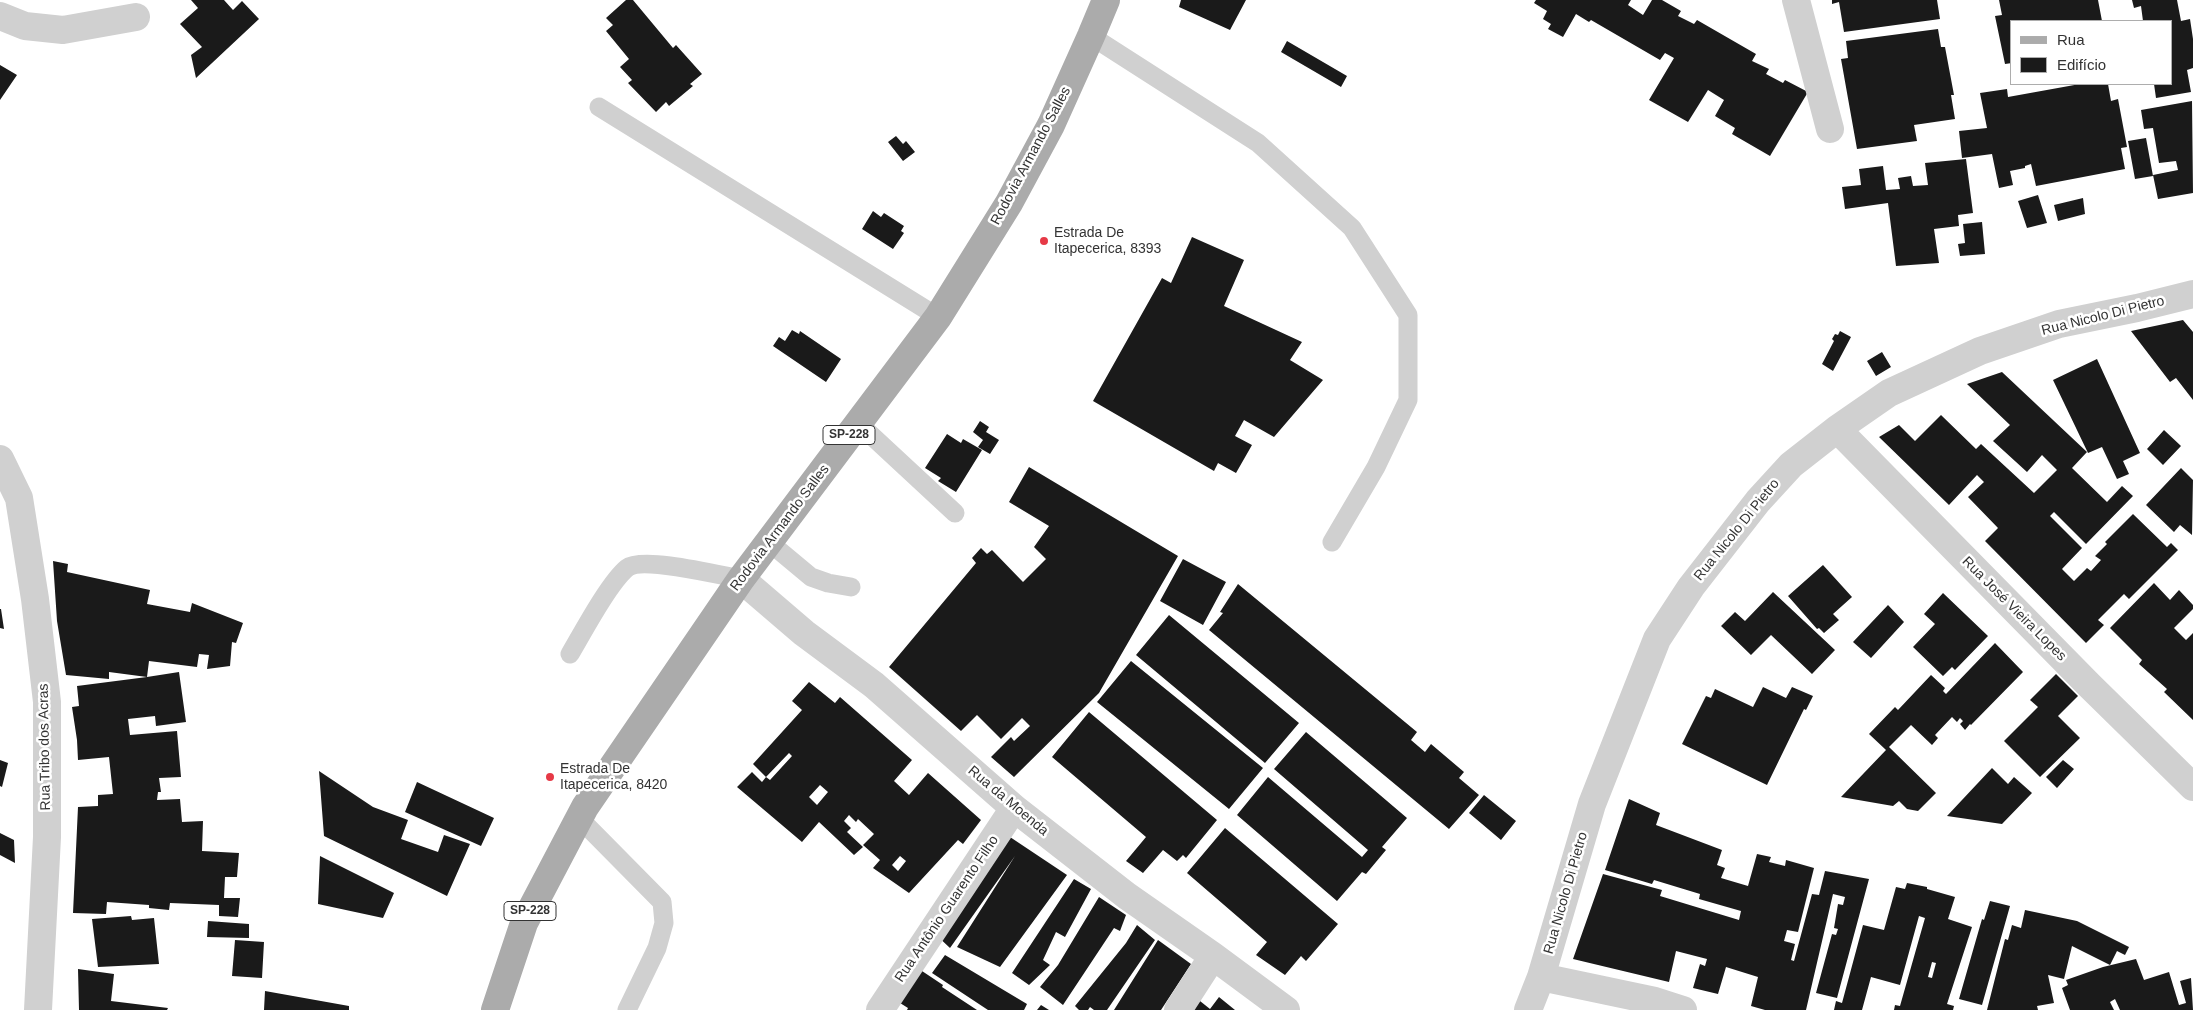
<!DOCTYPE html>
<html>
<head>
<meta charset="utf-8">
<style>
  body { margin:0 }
  #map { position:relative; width:2193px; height:1010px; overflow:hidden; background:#fff; font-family:Arial,sans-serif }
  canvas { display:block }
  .legend { position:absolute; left:2010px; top:20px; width:162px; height:65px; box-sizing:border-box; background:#fff; border:1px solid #adadad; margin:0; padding:6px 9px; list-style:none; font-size:15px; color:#333 }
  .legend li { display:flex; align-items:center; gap:10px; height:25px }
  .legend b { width:25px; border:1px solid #adadad }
</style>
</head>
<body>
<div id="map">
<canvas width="2193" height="1010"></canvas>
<ul class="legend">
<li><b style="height:6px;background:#ababab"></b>Rua</li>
<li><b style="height:14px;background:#1a1a1a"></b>Edifício</li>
</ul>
</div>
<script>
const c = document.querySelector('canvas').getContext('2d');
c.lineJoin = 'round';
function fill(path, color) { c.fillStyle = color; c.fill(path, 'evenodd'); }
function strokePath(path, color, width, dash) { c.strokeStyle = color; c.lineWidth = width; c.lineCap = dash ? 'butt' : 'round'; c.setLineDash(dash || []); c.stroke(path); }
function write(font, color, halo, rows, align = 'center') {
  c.font = font + ' Arial,sans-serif'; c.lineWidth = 5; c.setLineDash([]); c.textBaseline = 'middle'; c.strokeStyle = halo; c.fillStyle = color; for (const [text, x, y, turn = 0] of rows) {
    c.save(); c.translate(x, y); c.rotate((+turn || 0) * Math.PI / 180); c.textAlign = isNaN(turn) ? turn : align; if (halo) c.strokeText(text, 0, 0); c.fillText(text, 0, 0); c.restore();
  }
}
fill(new Path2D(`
  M 191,0 L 224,0 L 233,10 L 242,1 L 259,19 L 196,78 L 191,55 L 202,47 L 180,24 L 198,8 Z
  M 626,0 L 633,0 L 673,48 L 676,45 L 702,74 L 690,84 L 693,86 L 669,106 L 666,102 L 656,112 L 628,83 L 632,80 L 620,67 L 629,59 L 606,31 L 613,25 L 606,18 Z
  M 1181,0 L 1246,0 L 1230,30 L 1179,7 Z
  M 1536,0 L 1631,0 L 1628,5 L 1643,15 L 1652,0 L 1662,0 L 1681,11 L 1678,16 L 1694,24 L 1697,20 L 1756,54 L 1752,61 L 1769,69 L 1766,74 L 1783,83 L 1785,80 L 1808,92 L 1770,156 L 1732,134 L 1735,128 L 1715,116 L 1724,100 L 1708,90 L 1688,122 L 1649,100 L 1674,58 L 1665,53 L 1660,60 L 1591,20 L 1589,22 L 1576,14 L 1563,37 L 1548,29 L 1551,24 L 1543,19 L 1547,11 L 1534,3 Z
  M 1832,0 L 1937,0 L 1940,19 L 1844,32 L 1839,2 L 1832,4 Z
  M 1999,0 L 2098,0 L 2102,21 L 2012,21 L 2012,63 L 2005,64 L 1995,16 L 2002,15 Z
  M 2132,0 L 2177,0 L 2181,21 L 2190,19 L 2193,39 L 2193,68 L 2187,70 L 2191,92 L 2156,98 L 2154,84 L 2172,84 L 2172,21 L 2143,21 L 2141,6 L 2134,8 Z
  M 1938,29 L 1941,47 L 1945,47 L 1954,95 L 1951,95 L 1955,119 L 1914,125 L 1917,141 L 1857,149 L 1841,59 L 1848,58 L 1846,41 Z
  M 1287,41 L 1347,76 L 1341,87 L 1281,52 Z
  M 0,65 L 17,75 L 0,100 Z
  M 2080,84 L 2108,84 L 2111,101 L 2118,99 L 2127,147 L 2121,148 L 2125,169 L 2036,186 L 2031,164 L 2025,166 L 2025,168 L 2010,171 L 2013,185 L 1999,188 L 1992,154 L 1962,158 L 1959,131 L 1987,128 L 1980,93 L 2007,89 L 2008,97 Z
  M 2192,101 L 2193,193 L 2158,199 L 2153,175 L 2178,170 L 2176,161 L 2159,163 L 2153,128 L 2144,129 L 2141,110 Z
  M 896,136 L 903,144 L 906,141 L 915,152 L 903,161 L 888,142 Z
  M 2146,138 L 2153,176 L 2135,179 L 2128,141 Z
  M 1966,159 L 1973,213 L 1958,215 L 1959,226 L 1934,229 L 1939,263 L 1896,266 L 1888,203 L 1845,209 L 1842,187 L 1861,185 L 1859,169 L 1883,166 L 1886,190 L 1900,189 L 1898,178 L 1911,176 L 1913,186 L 1928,185 L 1925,163 Z
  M 2038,195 L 2047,223 L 2027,228 L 2018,201 Z
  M 2083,198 L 2085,214 L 2058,221 L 2054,205 Z
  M 873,211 L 881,217 L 884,213 L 904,226 L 901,231 L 904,233 L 893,249 L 862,229 Z
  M 1982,222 L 1985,254 L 1960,256 L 1958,244 L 1965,243 L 1963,224 Z
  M 1192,237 L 1244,260 L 1224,306 L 1302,342 L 1290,360 L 1323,380 L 1274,437 L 1244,420 L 1235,436 L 1252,445 L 1236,473 L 1218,463 L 1214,471 L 1093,401 L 1162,278 L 1171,283 Z
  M 2183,320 L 2193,332 L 2193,400 L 2176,378 L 2170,382 L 2131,331 Z
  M 792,330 L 799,334 L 800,331 L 841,359 L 826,382 L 773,346 L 779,337 L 785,341 Z
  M 1840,331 L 1851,337 L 1833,371 L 1822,364 L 1834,341 L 1832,339 L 1835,334 L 1838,335 Z
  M 1882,352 L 1891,367 L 1876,376 L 1867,361 Z
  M 2097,359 L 2140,453 L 2123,461 L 2129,474 L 2117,479 L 2102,447 L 2088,453 L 2053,380 Z
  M 2002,372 L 2087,452 L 2072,468 L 2107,502 L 2122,486 L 2133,496 L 2086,544 L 2054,512 L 2050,516 L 2082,548 L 2062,569 L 2074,581 L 2087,568 L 2091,571 L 2101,560 L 2095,556 L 2107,544 L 2105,542 L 2133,514 L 2167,547 L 2171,543 L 2178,550 L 2129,599 L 2124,594 L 2098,620 L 2104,625 L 2086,643 L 1985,541 L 1998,528 L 1968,497 L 1984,482 L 1977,475 L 1949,505 L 1879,437 L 1899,425 L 1915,441 L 1941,415 L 1976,449 L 1981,444 L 2034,493 L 2057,470 L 2042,455 L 2027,472 L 1993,441 L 2010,425 L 1967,384 Z
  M 980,421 L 989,427 L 986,432 L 999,440 L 990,454 L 978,447 L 983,440 L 973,432 Z
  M 2164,430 L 2181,446 L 2163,465 L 2147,449 Z
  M 947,434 L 961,443 L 963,439 L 982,450 L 956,492 L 938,481 L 941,478 L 925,468 Z
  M 1029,467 L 1178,556 L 1099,693 L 1014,777 L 991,757 L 1011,737 L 1014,741 L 1030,726 L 1022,718 L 1001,739 L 977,715 L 961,731 L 889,667 L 976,563 L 972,558 L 981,548 L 987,554 L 992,550 L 1023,582 L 1046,559 L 1034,547 L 1049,526 L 1009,502 Z
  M 2181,468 L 2193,480 L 2192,535 L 2180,525 L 2174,532 L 2146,505 Z
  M 1183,559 L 1226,582 L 1203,625 L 1160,601 Z
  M 53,561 L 68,564 L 67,572 L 150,590 L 147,604 L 190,612 L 192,603 L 243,623 L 236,643 L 232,642 L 230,666 L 207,669 L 209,655 L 199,654 L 197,667 L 149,661 L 147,677 L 179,672 L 186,722 L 156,726 L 155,716 L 128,719 L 130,735 L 177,731 L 181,777 L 159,778 L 161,792 L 158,792 L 157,800 L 180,799 L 182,822 L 203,821 L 202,851 L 239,853 L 237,877 L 225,877 L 224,898 L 240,898 L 238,917 L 219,916 L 219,905 L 170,903 L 169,910 L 149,908 L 149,905 L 107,902 L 106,914 L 73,913 L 78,807 L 98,806 L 98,795 L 113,794 L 109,757 L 78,760 L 77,740 L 72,707 L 79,706 L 77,686 L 147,677 L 109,672 L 109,679 L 66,675 L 57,621 Z
  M 1823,565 L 1852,597 L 1833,614 L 1839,620 L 1824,633 L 1819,628 L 1817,629 L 1788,596 Z
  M 2154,583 L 2170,600 L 2179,590 L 2193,605 L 2193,609 L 2174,628 L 2186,640 L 2193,633 L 2193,720 L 2164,692 L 2167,689 L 2139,664 L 2142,660 L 2110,628 Z
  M 1238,584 L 1417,732 L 1411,740 L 1425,752 L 1431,744 L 1464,772 L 1459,778 L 1479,795 L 1449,829 L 1209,630 L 1223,613 L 1220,612 Z
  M 1773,592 L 1835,650 L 1812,674 L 1771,635 L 1751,655 L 1721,626 L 1735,612 L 1745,621 Z
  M 1943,593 L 1988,636 L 1955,670 L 1952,667 L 1943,676 L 1913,647 L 1935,624 L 1924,614 Z
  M 1888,605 L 1904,622 L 1871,658 L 1853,642 Z
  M 0,609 L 1,609 L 4,629 L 0,628 Z
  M 1169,615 L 1299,723 L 1265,763 L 1136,655 Z
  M 1995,643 L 2023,672 L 1971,725 L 1970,724 L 1965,730 L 1960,724 L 1963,721 L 1960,718 L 1957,722 L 1952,717 L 1935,735 L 1938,738 L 1932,745 L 1911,725 L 1889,747 L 1936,793 L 1918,811 L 1907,809 L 1899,801 L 1893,806 L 1841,797 L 1886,750 L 1869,734 L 1895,707 L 1898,710 L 1931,675 L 1945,688 L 1943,691 L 1946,694 Z
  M 1131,661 L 1263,768 L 1229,809 L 1097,702 Z
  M 2056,674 L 2078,696 L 2058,716 L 2080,738 L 2040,777 L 2004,741 L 2038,707 L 2030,700 Z
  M 809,682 L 835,703 L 840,697 L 912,760 L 894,781 L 909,795 L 928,773 L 981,820 L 963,844 L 958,840 L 909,893 L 873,868 L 880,860 L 863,845 L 874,834 L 858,819 L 856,822 L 849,815 L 844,821 L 851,828 L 847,832 L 863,847 L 854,855 L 819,822 L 802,842 L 737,787 L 752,772 L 762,782 L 766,777 L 753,764 L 802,710 L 792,701 ZM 789,753 L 792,756 L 770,780 L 766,777 ZM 820,785 L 828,792 L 817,805 L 809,797 ZM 900,856 L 906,861 L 898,871 L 892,865 Z
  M 1763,687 L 1786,698 L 1792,687 L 1813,696 L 1806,710 L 1804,709 L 1767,785 L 1682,744 L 1706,696 L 1711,698 L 1715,689 L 1753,707 Z
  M 1089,712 L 1217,820 L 1186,858 L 1183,855 L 1177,861 L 1163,850 L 1143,873 L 1126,861 L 1146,837 L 1052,757 Z
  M 1306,732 L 1407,818 L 1382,847 L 1386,850 L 1366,874 L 1362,872 L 1337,901 L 1237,815 L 1268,777 L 1362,857 L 1368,850 L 1274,769 Z
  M 0,760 L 8,763 L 2,787 L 0,786 Z
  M 2063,760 L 2074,769 L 2057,788 L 2046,777 Z
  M 1992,768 L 2008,784 L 2014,777 L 2032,793 L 2002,824 L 1947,816 Z
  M 319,771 L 373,807 L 408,820 L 401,839 L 438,852 L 444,835 L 470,844 L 447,896 L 324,836 Z
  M 417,782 L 494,818 L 481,846 L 405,812 Z
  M 1484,795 L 1516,821 L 1501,840 L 1469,813 Z
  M 1629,799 L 1660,813 L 1656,825 L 1722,850 L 1717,865 L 1725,868 L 1721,878 L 1748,886 L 1757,854 L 1771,857 L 1769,862 L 1785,866 L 1786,860 L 1814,868 L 1798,932 L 1787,930 L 1784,941 L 1795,944 L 1791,960 L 1794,961 L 1812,894 L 1819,895 L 1825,871 L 1869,879 L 1837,998 L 1816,993 L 1832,934 L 1836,935 L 1838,929 L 1834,928 L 1838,904 L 1843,905 L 1845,897 L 1833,894 L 1806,1010 L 1765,1010 L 1751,1006 L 1758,977 L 1726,967 L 1718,994 L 1693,988 L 1700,964 L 1705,966 L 1707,959 L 1676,951 L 1669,982 L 1573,959 L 1603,874 L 1662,890 L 1660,896 L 1739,920 L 1741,911 L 1699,899 L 1700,894 L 1654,880 L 1652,884 L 1605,870 Z
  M 1225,828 L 1338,924 L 1306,961 L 1301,956 L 1285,975 L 1256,955 L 1267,942 L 1187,873 Z
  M 1001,831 L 1067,875 L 1000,967 L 957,947 L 1015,856 L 950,948 L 934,933 Z
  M 0,833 L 14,840 L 15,863 L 0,855 Z
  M 320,856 L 394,893 L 383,918 L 318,904 Z
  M 1074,879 L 1091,889 L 1065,937 L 1056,932 L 1043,960 L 1050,965 L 1029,985 L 1012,973 Z
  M 1907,883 L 1927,887 L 1927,889 L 1955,897 L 1948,919 L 1972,927 L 1947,1004 L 1954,1006 L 1953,1010 L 1894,1010 L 1895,1005 L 1900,1006 L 1925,918 L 1919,916 L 1900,985 L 1871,977 L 1862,1010 L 1834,1010 L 1836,1001 L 1842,1003 L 1863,925 L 1884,930 L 1896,887 L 1905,889 ZM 1932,962 L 1936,963 L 1932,978 L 1928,977 Z
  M 1099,897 L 1126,915 L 1120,931 L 1114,928 L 1063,1005 L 1040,987 L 1058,965 Z
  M 1990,901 L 2010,906 L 1982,1005 L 1959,999 L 1982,919 L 1984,920 Z
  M 2025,910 L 2077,921 L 2129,947 L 2125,955 L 2117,951 L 2110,965 L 2072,946 L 2064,979 L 2048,975 L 2054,1003 L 2037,1006 L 2038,1010 L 1987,1010 L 2005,939 L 2008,940 L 2012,925 L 2021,928 Z
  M 131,916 L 132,920 L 154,918 L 159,964 L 98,967 L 92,919 Z
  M 208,921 L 249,924 L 249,938 L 207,937 Z
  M 1137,925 L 1155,940 L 1107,1010 L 1094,1010 L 1090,1007 L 1088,1010 L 1079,1010 L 1075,1006 L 1126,943 Z
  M 235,940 L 264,942 L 262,978 L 232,976 Z
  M 1158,940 L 1191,964 L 1161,1010 L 1114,1010 Z
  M 945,955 L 1027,1004 L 1024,1010 L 988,1010 L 932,973 Z
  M 2136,959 L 2144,980 L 2169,972 L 2179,1005 L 2186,1003 L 2180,981 L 2191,978 L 2193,1010 L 2120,1010 L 2115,999 L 2110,1002 L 2114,1010 L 2070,1010 L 2062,988 L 2068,985 L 2066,980 L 2103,967 Z
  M 913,965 L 943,985 L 942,987 L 977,1010 L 907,1010 L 908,1008 L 892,998 Z
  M 78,969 L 114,974 L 111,1001 L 168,1008 L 167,1010 L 79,1010 Z
  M 265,991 L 349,1006 L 349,1010 L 264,1010 Z
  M 1219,997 L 1235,1010 L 1193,1010 L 1200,1001 L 1210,1009 Z
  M 1041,1005 L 1049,1010 L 1037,1010 Z`), '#1a1a1a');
strokePath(new Path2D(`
  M 1091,36 L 1258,143 L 1352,228 L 1408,315 L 1408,400 L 1376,467 L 1332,542
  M 599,107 L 938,317
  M 858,423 L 955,513
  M 769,542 L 811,577 L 828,583 L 851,587
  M 570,654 C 583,632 609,583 627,568 C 642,556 719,575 741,579
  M 578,817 L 662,902 L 664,923 L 657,948 L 627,1010`), '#d0d0d0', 19);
strokePath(new Path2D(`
  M 1796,0 L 1830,129
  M 0,16 L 25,26 L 63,30 L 136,17
  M 1837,429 L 2089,685 L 2193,787
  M 0,459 L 19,498 L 35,599 L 47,702 L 47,837 L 38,1010
  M 741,579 L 804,633 L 874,685 L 1014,808 L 1127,896 L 1213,956 L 1286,1010
  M 1541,977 L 1655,1001 L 1683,1010
  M 880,1010 L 1014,808
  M 1178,1010 L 1213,956
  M 1528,1010 L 1541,977 L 1592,804 L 1657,639 L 1691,587 L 1758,501 L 1791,465 L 1837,429 L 1889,393 L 1980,351 L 2059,324 L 2137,308 L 2193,294`), '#d0d0d0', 28);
strokePath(new Path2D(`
  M 495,1010 L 524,923 L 585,807 L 741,579 L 938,317 L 1009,203 L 1051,125 L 1091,36 L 1106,0`), '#ababab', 28);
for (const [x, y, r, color] of [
  [1044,241,5,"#e63946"],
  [550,777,5,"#e63946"]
]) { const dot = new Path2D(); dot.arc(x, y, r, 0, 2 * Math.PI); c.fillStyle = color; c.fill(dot); strokePath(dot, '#fff', 2); }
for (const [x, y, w] of [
  [849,435,52],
  [530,911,52]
]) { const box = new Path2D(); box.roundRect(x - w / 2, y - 9.5, w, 19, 4); c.fillStyle = '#fff'; c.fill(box); strokePath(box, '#333', 1); }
write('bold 12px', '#333', null, [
  ["SP-228",849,435],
  ["SP-228",530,911]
]);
write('14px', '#333', '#fff', [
  ["Rodovia Armando Salles",1031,156,-62],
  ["Rua Nicolo Di Pietro",2103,316,-14],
  ["Rodovia Armando Salles",780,528,-53],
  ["Rua Nicolo Di Pietro",1737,530,-51],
  ["Rua José Vieira Lopes",2014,609,45],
  ["Rua Tribo dos Acras",45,747,-91],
  ["Rua da Moenda",1008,801,40],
  ["Rua Nicolo Di Pietro",1566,893,-74],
  ["Rua Antônio Guarento Filho",947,909,-56]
]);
write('14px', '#333', '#fff', [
  ["Estrada De",1054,233],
  ["Itapecerica, 8393",1054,249],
  ["Estrada De",560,769],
  ["Itapecerica, 8420",560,785]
], 'left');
</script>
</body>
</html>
